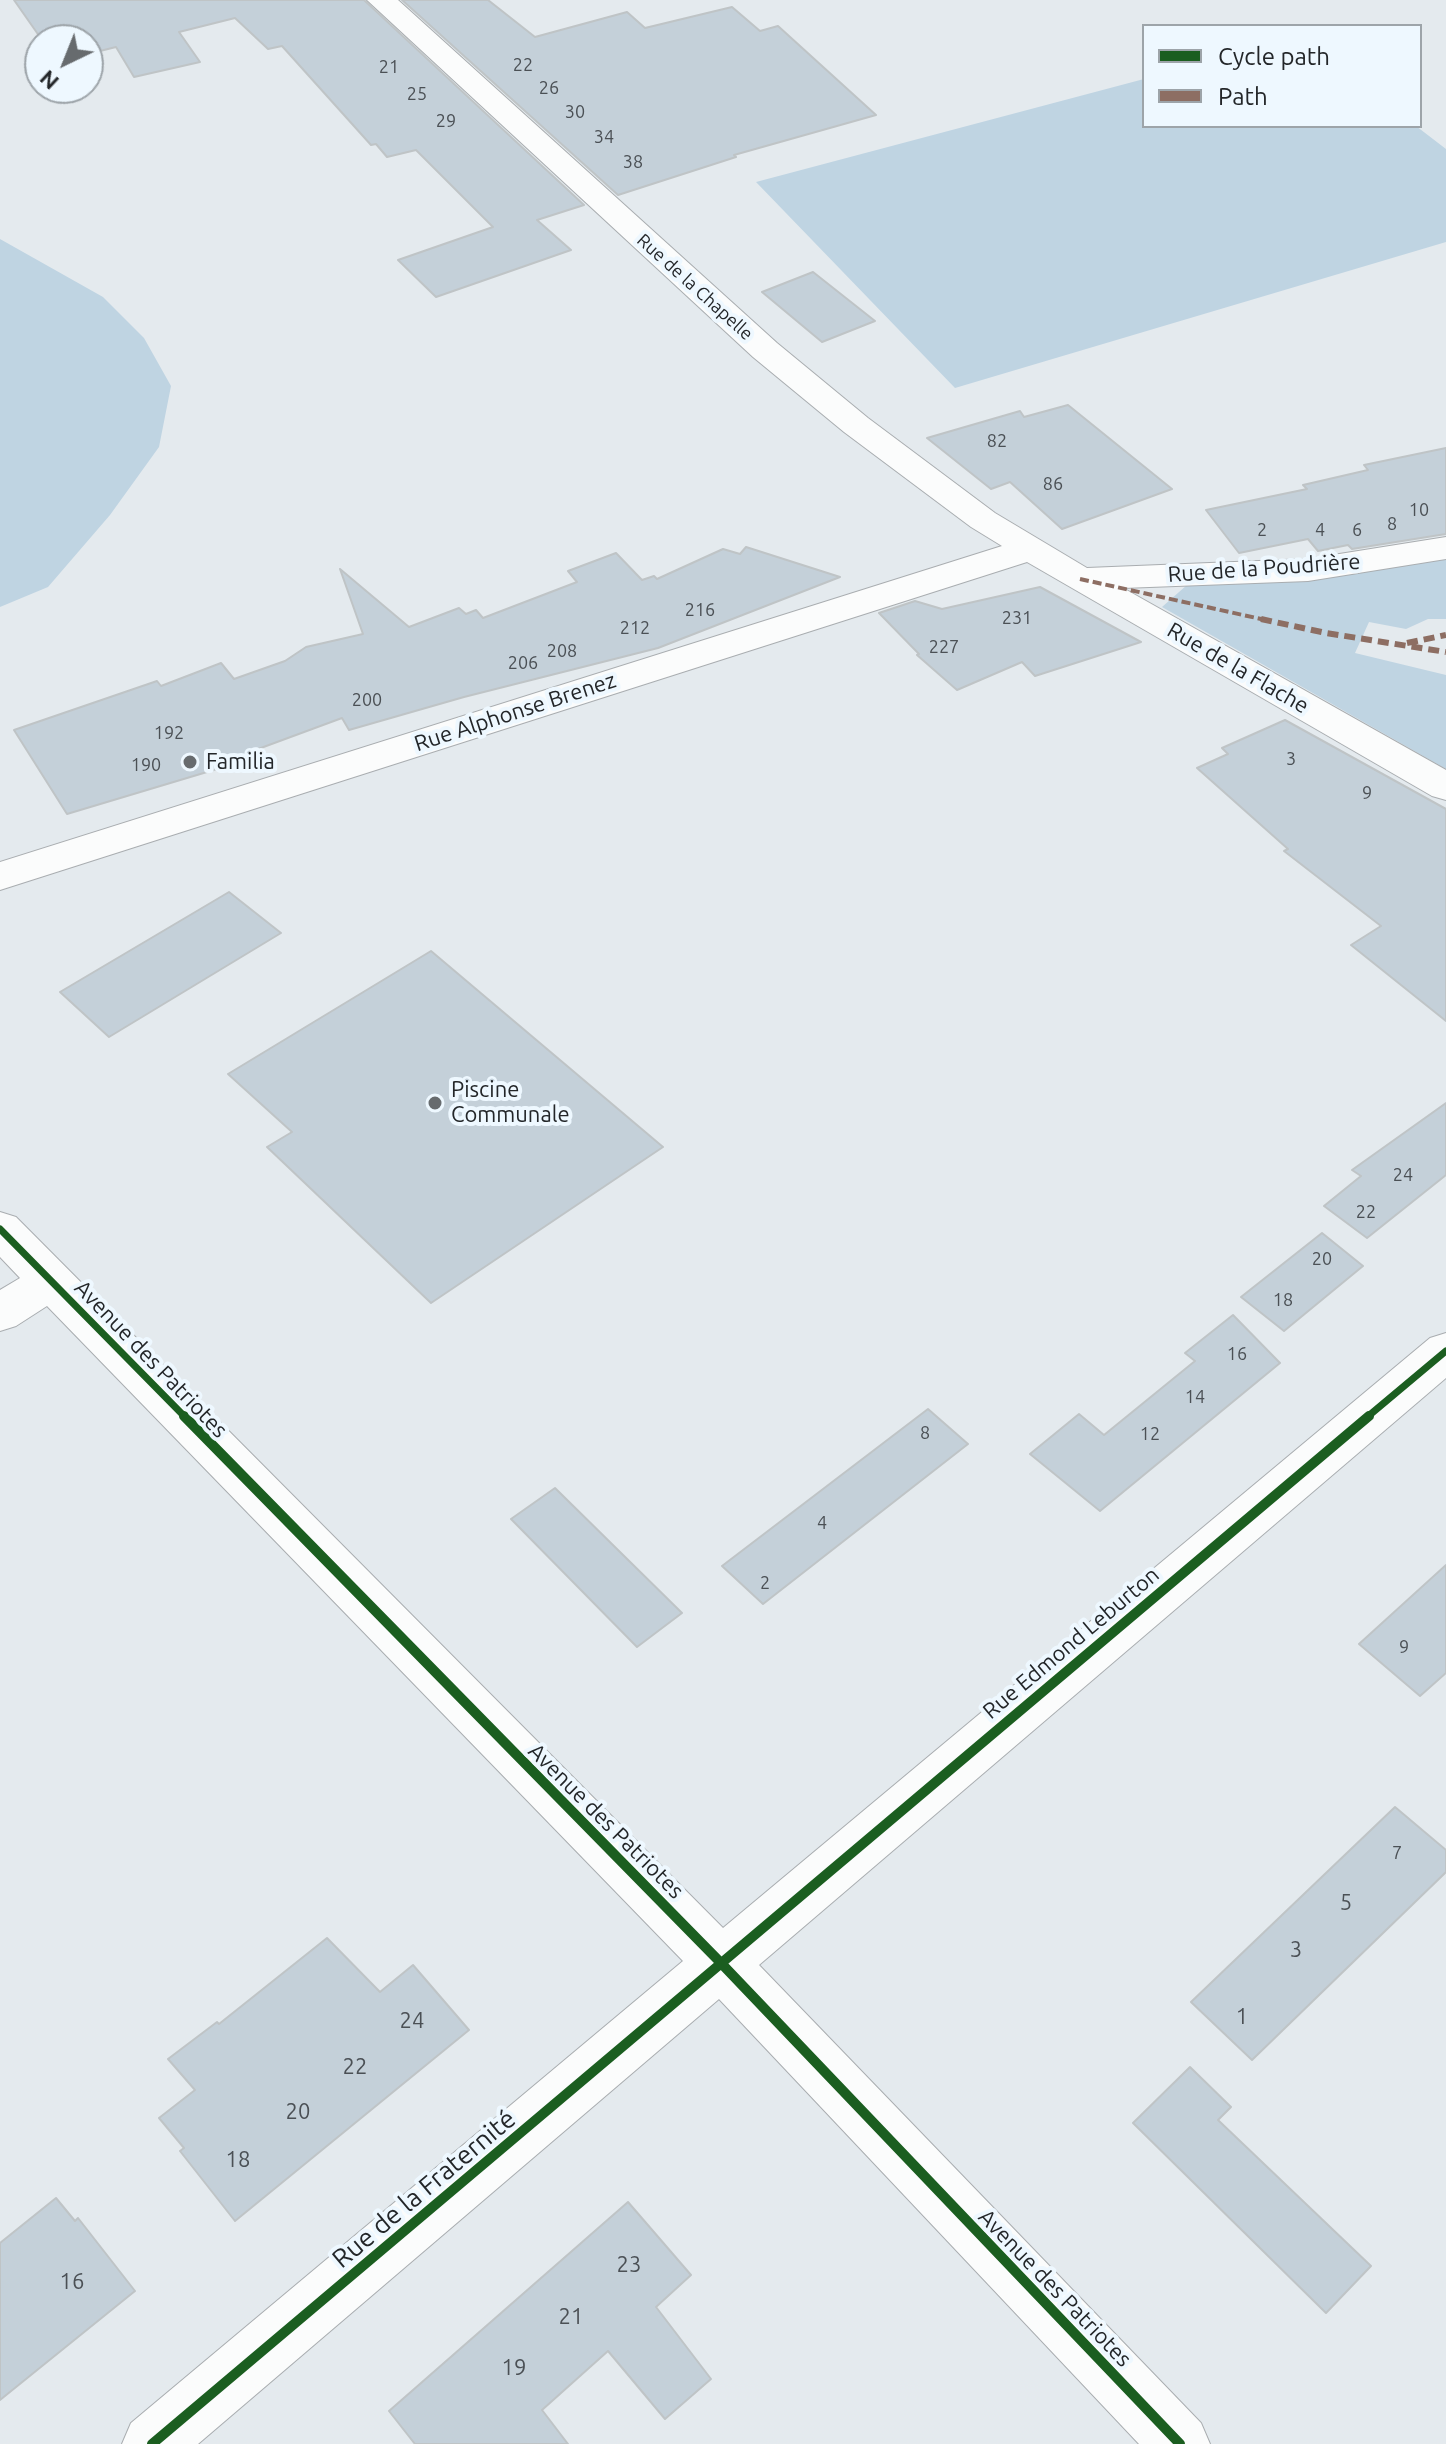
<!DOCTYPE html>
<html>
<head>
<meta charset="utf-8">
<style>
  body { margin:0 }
  #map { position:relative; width:1446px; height:2444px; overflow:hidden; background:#e4eaee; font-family:Ubuntu,sans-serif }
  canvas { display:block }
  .legend { position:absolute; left:1142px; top:24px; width:280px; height:104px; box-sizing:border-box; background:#eef8ff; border:2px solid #9da4a9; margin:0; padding:10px 14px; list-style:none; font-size:24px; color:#232629 }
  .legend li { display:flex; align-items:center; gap:16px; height:40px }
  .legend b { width:40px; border:2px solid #9da4a9 }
  .north { position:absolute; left:24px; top:24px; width:80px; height:80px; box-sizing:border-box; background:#eef8ff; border:2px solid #9da4a9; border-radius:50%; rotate:223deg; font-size:22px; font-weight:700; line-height:32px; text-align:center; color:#232629 }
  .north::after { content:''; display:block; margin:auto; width:28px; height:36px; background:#676b6e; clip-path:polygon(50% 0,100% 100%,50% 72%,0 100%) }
</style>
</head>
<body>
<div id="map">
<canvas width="1446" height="2444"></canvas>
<ul class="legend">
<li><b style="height:10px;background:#1b5e20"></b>Cycle path</li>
<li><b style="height:10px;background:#8d6e63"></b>Path</li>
</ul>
<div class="north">N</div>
</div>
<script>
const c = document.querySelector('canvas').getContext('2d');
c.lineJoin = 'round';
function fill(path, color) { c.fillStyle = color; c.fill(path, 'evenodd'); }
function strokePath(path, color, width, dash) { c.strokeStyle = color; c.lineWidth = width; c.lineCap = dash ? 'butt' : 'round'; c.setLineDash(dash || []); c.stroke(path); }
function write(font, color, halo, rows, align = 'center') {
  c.font = font + ' Ubuntu,sans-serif'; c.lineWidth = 8; c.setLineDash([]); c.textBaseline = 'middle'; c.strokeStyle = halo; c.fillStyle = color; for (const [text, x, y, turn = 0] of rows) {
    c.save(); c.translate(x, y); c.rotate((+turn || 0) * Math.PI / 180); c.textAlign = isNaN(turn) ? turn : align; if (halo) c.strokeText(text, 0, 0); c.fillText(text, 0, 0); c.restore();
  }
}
fill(new Path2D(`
  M 1144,79 L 1144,126 L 1416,126 L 1446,149 L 1446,242 L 955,388 L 756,182 Z
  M 0,239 L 103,297 L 144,338 L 171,386 L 159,447 L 110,515 L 48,587 L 0,607 Z
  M 1446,553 L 1446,619 L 1428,619 L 1406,629 L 1369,622 L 1355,653 L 1446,675 L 1446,769 L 1162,607 L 1187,585 Z`), '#bfd4e2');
const building = new Path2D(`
  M 14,0 L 364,0 L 584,205 L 537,220 L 571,250 L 436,297 L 398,260 L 493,227 L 416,150 L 387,157 L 376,144 L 371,145 L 282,46 L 268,49 L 235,18 L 179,32 L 200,62 L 134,77 L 116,47 L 88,54 L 88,40 L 42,40 Z
  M 402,0 L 488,0 L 535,37 L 627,12 L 645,28 L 732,7 L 760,31 L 778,26 L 876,115 L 734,155 L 736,157 L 618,195 Z
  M 813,272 L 875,321 L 822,342 L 762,292 Z
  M 1068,405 L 1172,489 L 1062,529 L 1010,482 L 991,489 L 927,438 L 1020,411 L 1024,417 Z
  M 1446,448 L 1446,534 L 1352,549 L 1348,545 L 1318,551 L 1308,539 L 1239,553 L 1206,510 L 1307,489 L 1303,485 L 1368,470 L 1364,465 Z
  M 746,547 L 840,577 L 658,648 L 464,697 L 349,730 L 342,718 L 250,752 L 252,756 L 215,767 L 217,769 L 67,814 L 14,730 L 157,681 L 161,686 L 221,663 L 234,679 L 285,661 L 306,647 L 363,634 L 340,569 L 409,627 L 459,608 L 466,614 L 476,610 L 483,618 L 577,582 L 568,571 L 616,553 L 642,580 L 654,576 L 657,579 L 723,549 L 740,554 Z
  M 1040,587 L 1141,642 L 1035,676 L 1022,662 L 957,690 L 917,655 L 919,654 L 879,613 L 915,601 L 942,609 Z
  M 1285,720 L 1446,809 L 1446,1021 L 1351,945 L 1381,926 L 1284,851 L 1288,849 L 1197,768 L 1228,754 L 1222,748 Z
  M 229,892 L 281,933 L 109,1037 L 60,992 Z
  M 431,951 L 663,1147 L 431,1303 L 267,1147 L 292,1132 L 228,1074 Z
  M 1446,1103 L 1446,1175 L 1367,1238 L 1324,1206 L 1361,1176 L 1352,1170 Z
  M 1322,1233 L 1363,1266 L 1284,1331 L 1241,1297 Z
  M 1233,1315 L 1280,1363 L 1100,1511 L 1030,1454 L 1079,1414 L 1104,1435 L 1195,1361 L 1185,1353 Z
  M 928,1409 L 968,1444 L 763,1604 L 722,1566 Z
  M 555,1488 L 682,1613 L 637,1647 L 511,1519 Z
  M 1446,1565 L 1446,1673 L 1420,1696 L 1359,1644 Z
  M 1395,1807 L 1446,1850 L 1446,1872 L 1252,2060 L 1191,2002 Z
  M 327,1938 L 380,1992 L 413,1965 L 469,2030 L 235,2221 L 180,2151 L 184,2148 L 159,2118 L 195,2090 L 168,2059 L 217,2022 L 219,2024 Z
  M 1190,2067 L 1231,2107 L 1218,2120 L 1371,2266 L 1326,2313 L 1133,2123 Z
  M 56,2198 L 75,2221 L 78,2218 L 135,2291 L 0,2400 L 0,2243 Z
  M 628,2202 L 691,2275 L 656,2307 L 711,2379 L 665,2419 L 608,2351 L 542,2410 L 568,2444 L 415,2444 L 389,2411 Z`);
fill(building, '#c4d0d9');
strokePath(building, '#bfc4c6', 2);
const minor = new Path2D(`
  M 367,0 L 398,0 L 777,343 L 868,418 L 995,513 L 1087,568 L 1308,559 L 1446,537 L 1446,559 L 1308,581 L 1123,588 L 1446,770 L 1446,800 L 1432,796 L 1027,562 L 0,890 L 0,862 L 1002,546 L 971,527 L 844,432 L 753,357 Z
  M 0,1212 L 16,1217 L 723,1928 L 1430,1338 L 1446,1333 L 1446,1378 L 759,1965 L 1201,2423 L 1210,2444 L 1139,2444 L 719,1999 L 198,2444 L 122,2444 L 131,2423 L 683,1961 L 47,1306 L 16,1326 L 0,1331 L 0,1290 L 20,1278 L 0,1257 Z`);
strokePath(minor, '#a9adb0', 2);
fill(minor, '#fbfcfc');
strokePath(new Path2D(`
  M 1080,579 L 1270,621`), '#8d6e63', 4, [9, 4]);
strokePath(new Path2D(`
  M 1261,619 L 1326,633 L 1446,652
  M 1407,643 L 1446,635`), '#8d6e63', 6, [11, 6]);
strokePath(new Path2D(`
  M 0,1229 L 186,1418
  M 1366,1418 L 1446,1351`), '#1b5e20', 7);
strokePath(new Path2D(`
  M 184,1416 L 720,1962 L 1180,2444
  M 152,2444 L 1369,1416`), '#1b5e20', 10);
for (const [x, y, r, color] of [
  [190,762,8,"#676b6e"],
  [435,1103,8,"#676b6e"]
]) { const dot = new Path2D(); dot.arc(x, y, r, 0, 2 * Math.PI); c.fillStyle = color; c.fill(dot); strokePath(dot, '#eef8ff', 3); }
write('18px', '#4b5055', null, [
  ["22",523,65],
  ["21",389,67],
  ["26",549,88],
  ["25",417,94],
  ["30",575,112],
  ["29",446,121],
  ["34",604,137],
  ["38",633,162],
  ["82",997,441],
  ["86",1053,484],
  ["10",1419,510],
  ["8",1392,524],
  ["2",1262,530],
  ["4",1320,530],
  ["6",1357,530],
  ["216",700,610],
  ["231",1017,618],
  ["212",635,628],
  ["227",944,647],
  ["208",562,651],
  ["206",523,663],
  ["200",367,700],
  ["192",169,733],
  ["3",1291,759],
  ["190",146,765],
  ["9",1367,793],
  ["24",1403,1175],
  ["22",1366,1212],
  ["20",1322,1259],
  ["18",1283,1300],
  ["16",1237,1354],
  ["14",1195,1397],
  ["8",925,1433],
  ["12",1150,1434],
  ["4",822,1523],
  ["2",765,1583],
  ["9",1404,1647],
  ["7",1397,1853]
]);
write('18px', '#232629', '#eef8ff', [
  ["Rue de la Chapelle",695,287,42]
]);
write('22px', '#232629', '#eef8ff', [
  ["Rue de la Poudrière",1264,568,-4],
  ["Rue de la Flache",1238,668,30],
  ["Rue Alphonse Brenez",515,712,-18],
  ["Avenue des Patriotes",151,1359,46],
  ["Rue Edmond Leburton",1071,1643,-40],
  ["Avenue des Patriotes",606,1821,45],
  ["Avenue des Patriotes",1055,2288,46]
]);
write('22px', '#232629', '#eef8ff', [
  ["Familia",206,762],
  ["Piscine",451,1090],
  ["Communale",451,1115]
], 'left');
write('22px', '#4b5055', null, [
  ["5",1346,1903],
  ["3",1296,1950],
  ["1",1242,2017],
  ["24",412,2021],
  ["22",355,2067],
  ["20",298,2112],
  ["18",238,2160],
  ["23",629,2265],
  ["16",72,2282],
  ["21",571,2317],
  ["19",514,2368]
]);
write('26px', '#232629', '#eef8ff', [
  ["Rue de la Fraternité",424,2189,-40]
]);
</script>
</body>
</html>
